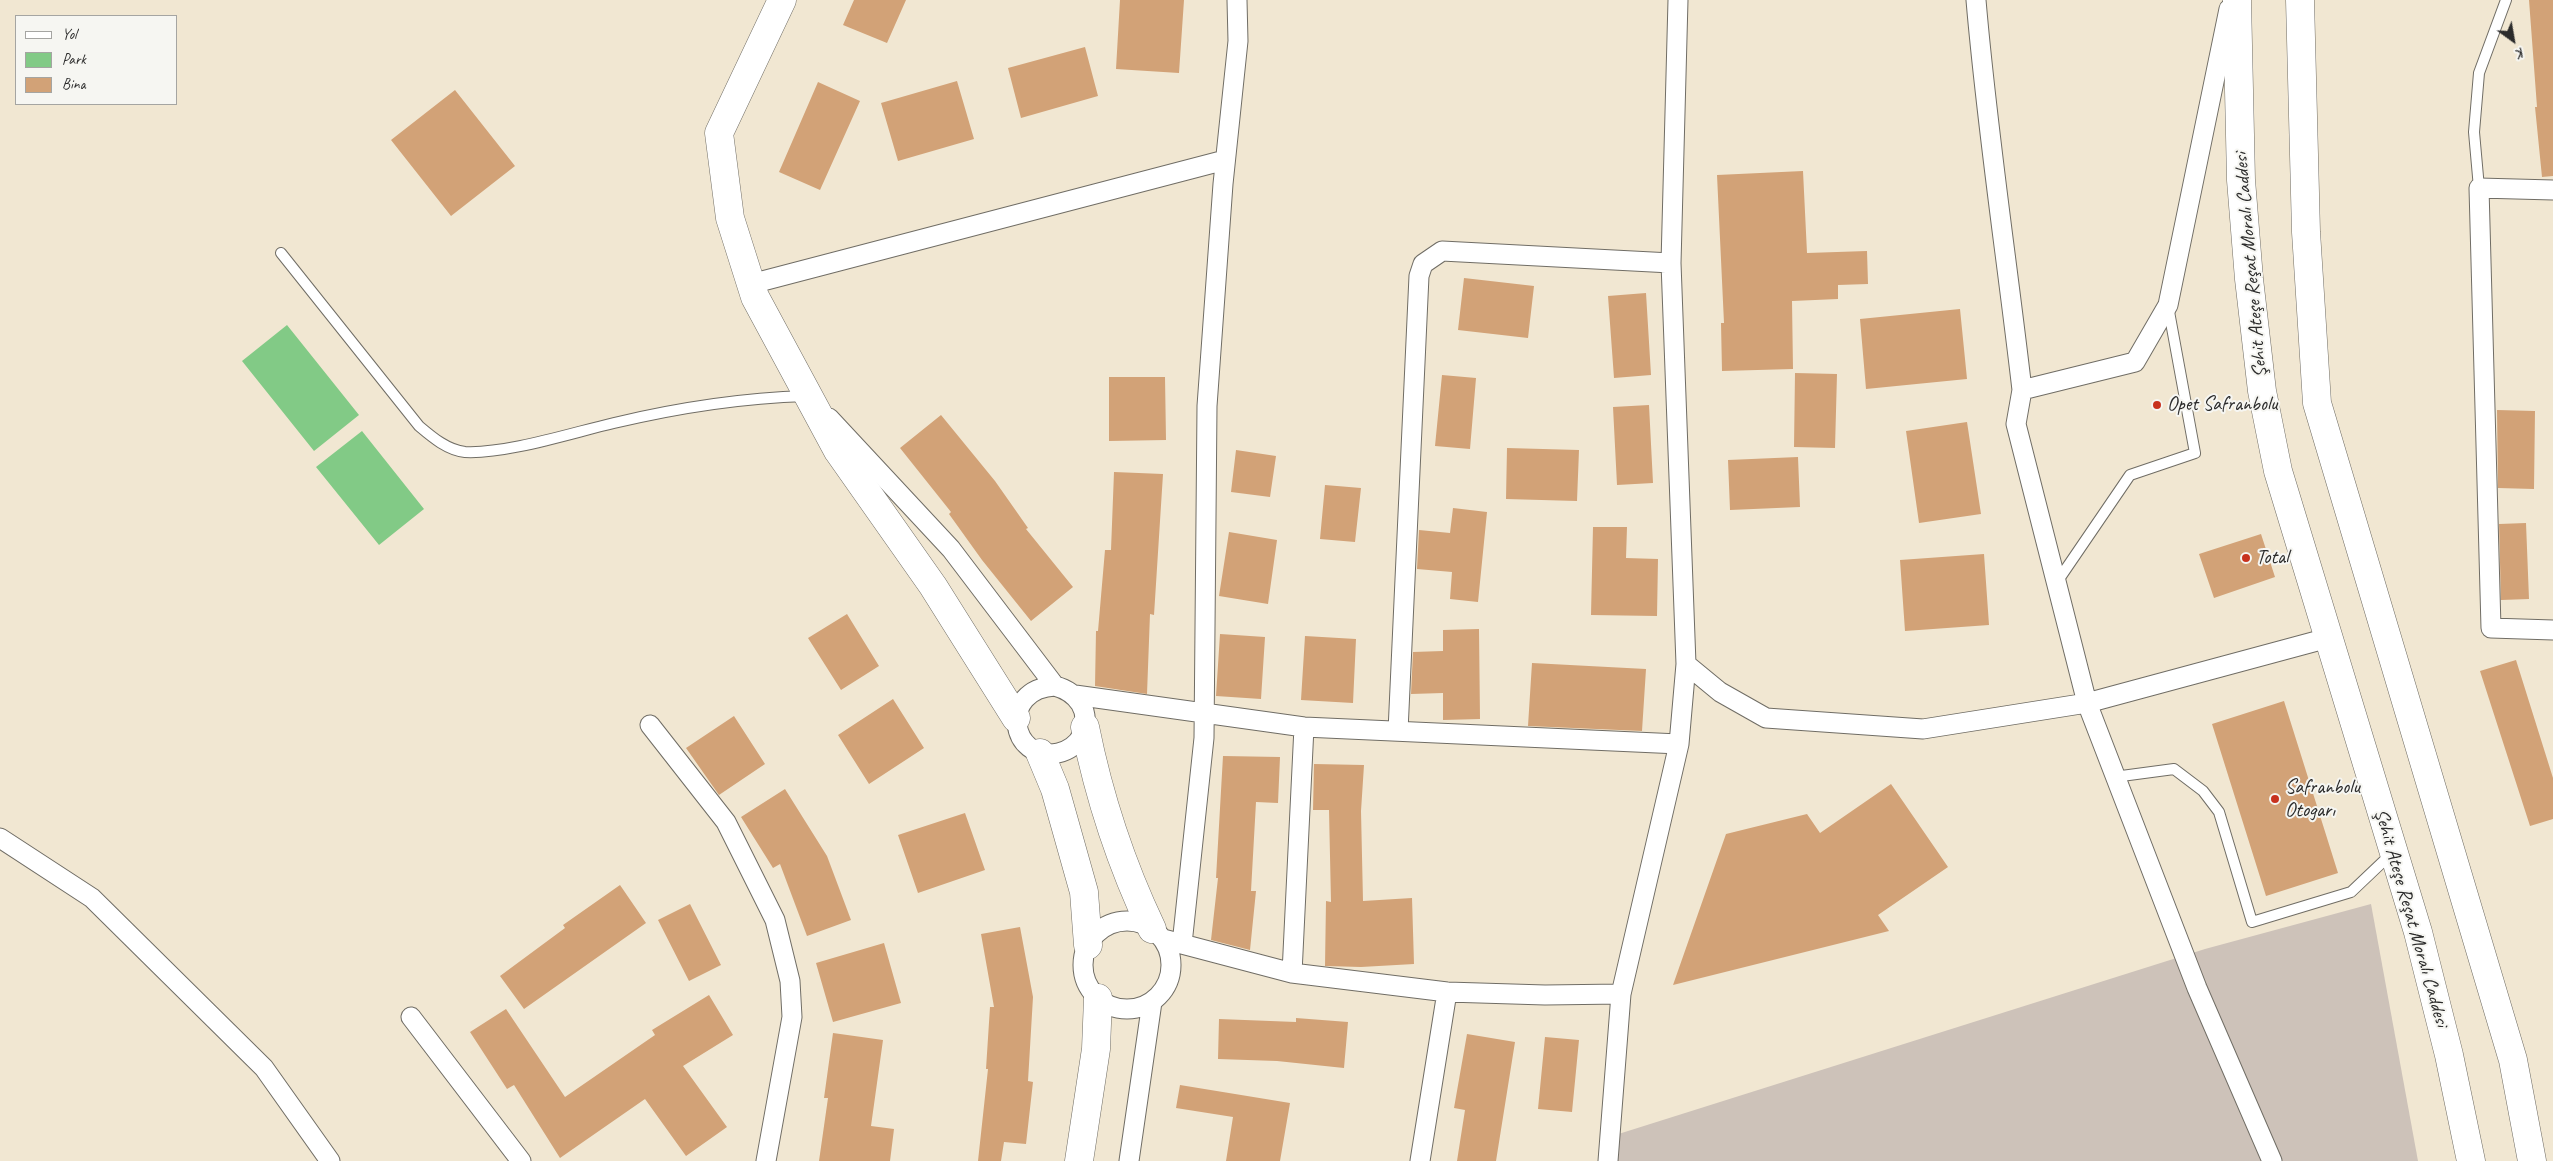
<!DOCTYPE html>
<html>
<head>
<meta charset="utf-8">
<style>
  body { margin:0 }
  #map { position:relative; width:2553px; height:1161px; overflow:hidden; background:#f1e7d2; font-family:Caveat,sans-serif }
  canvas { display:block }
  .legend { position:absolute; left:15px; top:15px; width:162px; height:90px; box-sizing:border-box; background:#f6f6f2; border:1px solid #a5a5a2; margin:0; padding:6px 9px; list-style:none; font-size:15px; color:#2b2b2b }
  .legend li { display:flex; align-items:center; gap:10px; height:25px }
  .legend b { width:25px; border:1px solid #a5a5a2 }
  .north { position:absolute; left:2488px; top:15px; width:50px; height:50px; -webkit-text-stroke:4px #f6f6f2; paint-order:stroke; rotate:148deg; font-size:14px; font-weight:700; line-height:20px; text-align:center; color:#2b2b2b }
  .north::after { content:''; display:block; margin:auto; width:18px; height:22px; background:#2b2b2b; clip-path:polygon(50% 0,100% 100%,50% 72%,0 100%) }
</style>
</head>
<body>
<div id="map">
<canvas width="2553" height="1161"></canvas>
<ul class="legend">
<li><b style="height:6px;background:#fff"></b>Yol</li>
<li><b style="height:14px;background:#82ca86"></b>Park</li>
<li><b style="height:14px;background:#d2a277"></b>Bina</li>
</ul>
<div class="north">K</div>
</div>
<script>
const c = document.querySelector('canvas').getContext('2d');
c.lineJoin = 'round';
function fill(path, color) { c.fillStyle = color; c.fill(path, 'evenodd'); }
function strokePath(path, color, width, dash) { c.strokeStyle = color; c.lineWidth = width; c.lineCap = dash ? 'butt' : 'round'; c.setLineDash(dash || []); c.stroke(path); }
function write(font, color, halo, rows, align = 'center') {
  c.font = font + ' Caveat,sans-serif'; c.lineWidth = 4; c.setLineDash([]); c.textBaseline = 'middle'; c.strokeStyle = halo; c.fillStyle = color; for (const [text, x, y, turn = 0] of rows) {
    c.save(); c.translate(x, y); c.rotate((+turn || 0) * Math.PI / 180); c.textAlign = isNaN(turn) ? turn : align; if (halo) c.strokeText(text, 0, 0); c.fillText(text, 0, 0); c.restore();
  }
}
fill(new Path2D(`
  M 2371,904 L 2418,1161 L 1606,1161 L 1609,1137 L 2205,949 Z`), '#cdc2b9');
fill(new Path2D(`
  M 287,325 L 359,415 L 314,451 L 242,361 Z
  M 362,431 L 424,509 L 379,545 L 316,467 Z`), '#82ca86');
fill(new Path2D(`
  M 854,0 L 906,0 L 887,43 L 843,25 Z
  M 1120,0 L 1184,0 L 1179,73 L 1116,69 Z
  M 2529,0 L 2553,0 L 2553,176 L 2542,177 L 2535,107 L 2537,107 Z
  M 1085,47 L 1098,96 L 1021,118 L 1008,68 Z
  M 957,81 L 974,139 L 898,161 L 881,103 Z
  M 818,82 L 860,101 L 820,190 L 779,172 Z
  M 455,90 L 515,166 L 451,216 L 391,140 Z
  M 1803,171 L 1807,253 L 1867,251 L 1868,284 L 1838,285 L 1838,299 L 1792,301 L 1793,369 L 1722,371 L 1721,323 L 1724,323 L 1717,175 Z
  M 1464,278 L 1534,286 L 1528,338 L 1458,330 Z
  M 1646,293 L 1651,375 L 1614,378 L 1608,296 Z
  M 1960,309 L 1967,379 L 1866,389 L 1860,319 Z
  M 1795,373 L 1837,374 L 1835,448 L 1794,447 Z
  M 1442,375 L 1476,378 L 1470,449 L 1435,446 Z
  M 1109,377 L 1165,377 L 1166,440 L 1109,441 Z
  M 1649,405 L 1653,483 L 1617,485 L 1613,407 Z
  M 2497,410 L 2535,411 L 2534,489 L 2498,488 Z
  M 941,415 L 995,481 L 1028,528 L 1026,529 L 1073,587 L 1031,621 L 982,560 L 949,514 L 951,512 L 900,448 Z
  M 1967,422 L 1981,514 L 1919,523 L 1906,431 Z
  M 1507,448 L 1579,450 L 1577,501 L 1506,499 Z
  M 1236,450 L 1276,456 L 1270,497 L 1231,492 Z
  M 1798,457 L 1800,507 L 1730,510 L 1728,460 Z
  M 1114,472 L 1163,474 L 1154,615 L 1150,614 L 1147,694 L 1095,686 L 1096,631 L 1098,631 L 1105,550 L 1111,550 Z
  M 1325,485 L 1361,488 L 1355,542 L 1320,539 Z
  M 1453,508 L 1487,512 L 1478,602 L 1450,599 L 1452,572 L 1417,569 L 1419,530 L 1450,533 Z
  M 2526,523 L 2529,599 L 2501,600 L 2499,524 Z
  M 1593,527 L 1627,527 L 1626,558 L 1658,559 L 1657,616 L 1591,615 Z
  M 1229,532 L 1277,540 L 1268,604 L 1219,596 Z
  M 2261,534 L 2275,577 L 2214,598 L 2199,554 Z
  M 1984,554 L 1989,625 L 1905,631 L 1900,560 Z
  M 847,614 L 879,666 L 841,690 L 808,638 Z
  M 1479,629 L 1480,719 L 1443,720 L 1443,693 L 1411,694 L 1413,652 L 1443,651 L 1443,630 Z
  M 1220,634 L 1265,637 L 1261,699 L 1216,696 Z
  M 1305,636 L 1356,639 L 1353,703 L 1301,700 Z
  M 2516,660 L 2553,778 L 2553,819 L 2530,826 L 2480,671 Z
  M 1532,663 L 1646,669 L 1642,731 L 1528,726 Z
  M 893,699 L 924,748 L 869,784 L 838,735 Z
  M 2284,701 L 2338,873 L 2266,896 L 2212,724 Z
  M 734,716 L 765,764 L 719,795 L 686,748 Z
  M 1223,756 L 1280,757 L 1278,803 L 1256,802 L 1251,891 L 1256,891 L 1250,950 L 1211,940 L 1218,878 L 1216,878 Z
  M 1314,764 L 1364,765 L 1361,811 L 1363,901 L 1412,898 L 1414,964 L 1361,967 L 1325,966 L 1326,901 L 1331,902 L 1329,810 L 1313,810 Z
  M 1891,784 L 1948,867 L 1878,915 L 1889,931 L 1673,985 L 1726,834 L 1807,814 L 1820,833 Z
  M 785,789 L 827,856 L 851,920 L 807,936 L 780,864 L 773,868 L 741,817 Z
  M 965,813 L 985,870 L 918,893 L 898,835 Z
  M 620,885 L 646,923 L 524,1009 L 500,976 L 565,928 L 563,925 Z
  M 690,904 L 721,965 L 689,981 L 658,920 Z
  M 1020,927 L 1033,997 L 1028,1081 L 1033,1082 L 1026,1144 L 1004,1142 L 1001,1161 L 978,1161 L 988,1069 L 986,1069 L 990,1007 L 994,1007 L 981,934 Z
  M 884,943 L 901,1003 L 833,1022 L 816,963 Z
  M 709,995 L 733,1035 L 683,1066 L 727,1127 L 686,1156 L 645,1099 L 560,1158 L 514,1085 L 507,1089 L 470,1032 L 506,1009 L 565,1097 L 655,1035 L 652,1030 Z
  M 1296,1018 L 1348,1022 L 1344,1068 L 1277,1061 L 1218,1059 L 1219,1019 L 1296,1022 Z
  M 833,1033 L 883,1040 L 871,1126 L 894,1129 L 890,1161 L 819,1161 L 828,1098 L 824,1098 Z
  M 1467,1034 L 1515,1042 L 1496,1161 L 1457,1161 L 1465,1110 L 1454,1108 Z
  M 1545,1037 L 1579,1040 L 1572,1112 L 1538,1109 Z
  M 1180,1085 L 1290,1103 L 1280,1161 L 1226,1161 L 1233,1117 L 1176,1108 Z`), '#d2a277');
const lane = new Path2D(`
  M 2479,188 L 2474,132 L 2479,73 L 2506,0
  M 281,253 L 419,426 C 432,437 447,450 465,452 C 507,454 571,433 614,423 C 677,408 741,398 806,396
  M 2057,582 L 2130,475 L 2195,453 L 2168,306
  M 2114,777 L 2174,769 L 2203,791 L 2219,812 L 2252,922 L 2351,892 L 2391,854`);
const street = new Path2D(`
  M 1976,0 C 1987,130 2007,260 2022,390
  M 2229,9 L 2168,305 L 2135,362 L 2022,390 L 2016,424 L 2087,703 L 2197,988 L 2272,1161
  M 2553,190 L 2479,188 L 2491,628 L 2553,630
  M 1671,263 L 1678,0
  M 751,284 L 1225,160
  M 829,418 L 951,549 L 1055,686 C 1077,692 1092,711 1082,735 C 1078,744 1068,751 1058,753 C 1010,763 998,689 1055,686
  M 1075,695 L 1304,727 L 1679,744
  M 650,725 L 726,822 L 775,920 L 790,981 L 792,1017 L 766,1161
  M 1398,731 L 1419,276 L 1423,264 L 1442,251 L 1671,263 L 1686,664 L 1720,692 L 1766,718 L 1923,729 L 2087,703 L 2328,638
  M 0,838 L 92,898 L 264,1068 L 330,1161
  M1083 965a44 44 0 1 1 88 0a44 44 0 1 1-88 0Z
  M 1163,939 L 1292,973 L 1447,992 L 1545,995 L 1621,994
  M 1182,944 L 1204,738 L 1207,406 L 1223,184 L 1238,41 L 1237,0
  M 1292,973 L 1304,727
  M 411,1017 L 521,1161
  M 1129,1161 L 1152,1002
  M 1420,1161 L 1447,992
  M 1608,1161 L 1621,994 L 1679,744 L 1686,664`);
const secondary = new Path2D(`
  M 782,0 L 719,133 L 730,218 L 755,297 L 838,451 L 933,586 L 1016,718
  M 2237,0 L 2241,180 L 2249,279 L 2262,391 L 2278,471 L 2418,932 L 2449,1055 L 2471,1161
  M 2300,0 L 2306,232 L 2317,403 L 2513,1060 L 2532,1161
  M 1085,727 C 1099,797 1121,864 1152,929
  M 1040,753 L 1055,789 L 1084,892 L 1088,945
  M 1079,1161 L 1096,1049 L 1098,998`);
strokePath(lane, '#706d65', 12);
strokePath(street, '#706d65', 21);
strokePath(secondary, '#706d65', 29);
strokePath(lane, '#fff', 10);
strokePath(street, '#fff', 19);
strokePath(secondary, '#fff', 28);
for (const [x, y, r, color] of [
  [2157,405,5,"#c8321e"],
  [2246,558,5,"#c8321e"],
  [2275,799,5,"#c8321e"]
]) { const dot = new Path2D(); dot.arc(x, y, r, 0, 2 * Math.PI); c.fillStyle = color; c.fill(dot); strokePath(dot, '#f6f6f2', 2); }
write('20px', '#2b2b2b', '#f6f6f2', [
  ["Şehit Ateşe Reşat Moralı Caddesi",2251,265,-95],
  ["Şehit Ateşe Reşat Moralı Caddesi",2411,918,74]
]);
write('20px', '#2b2b2b', '#f6f6f2', [
  ["Opet Safranbolu",2167,405],
  ["Total",2256,558],
  ["Safranbolu",2285,788],
  ["Otogarı",2285,811]
], 'left');
</script>
</body>
</html>
